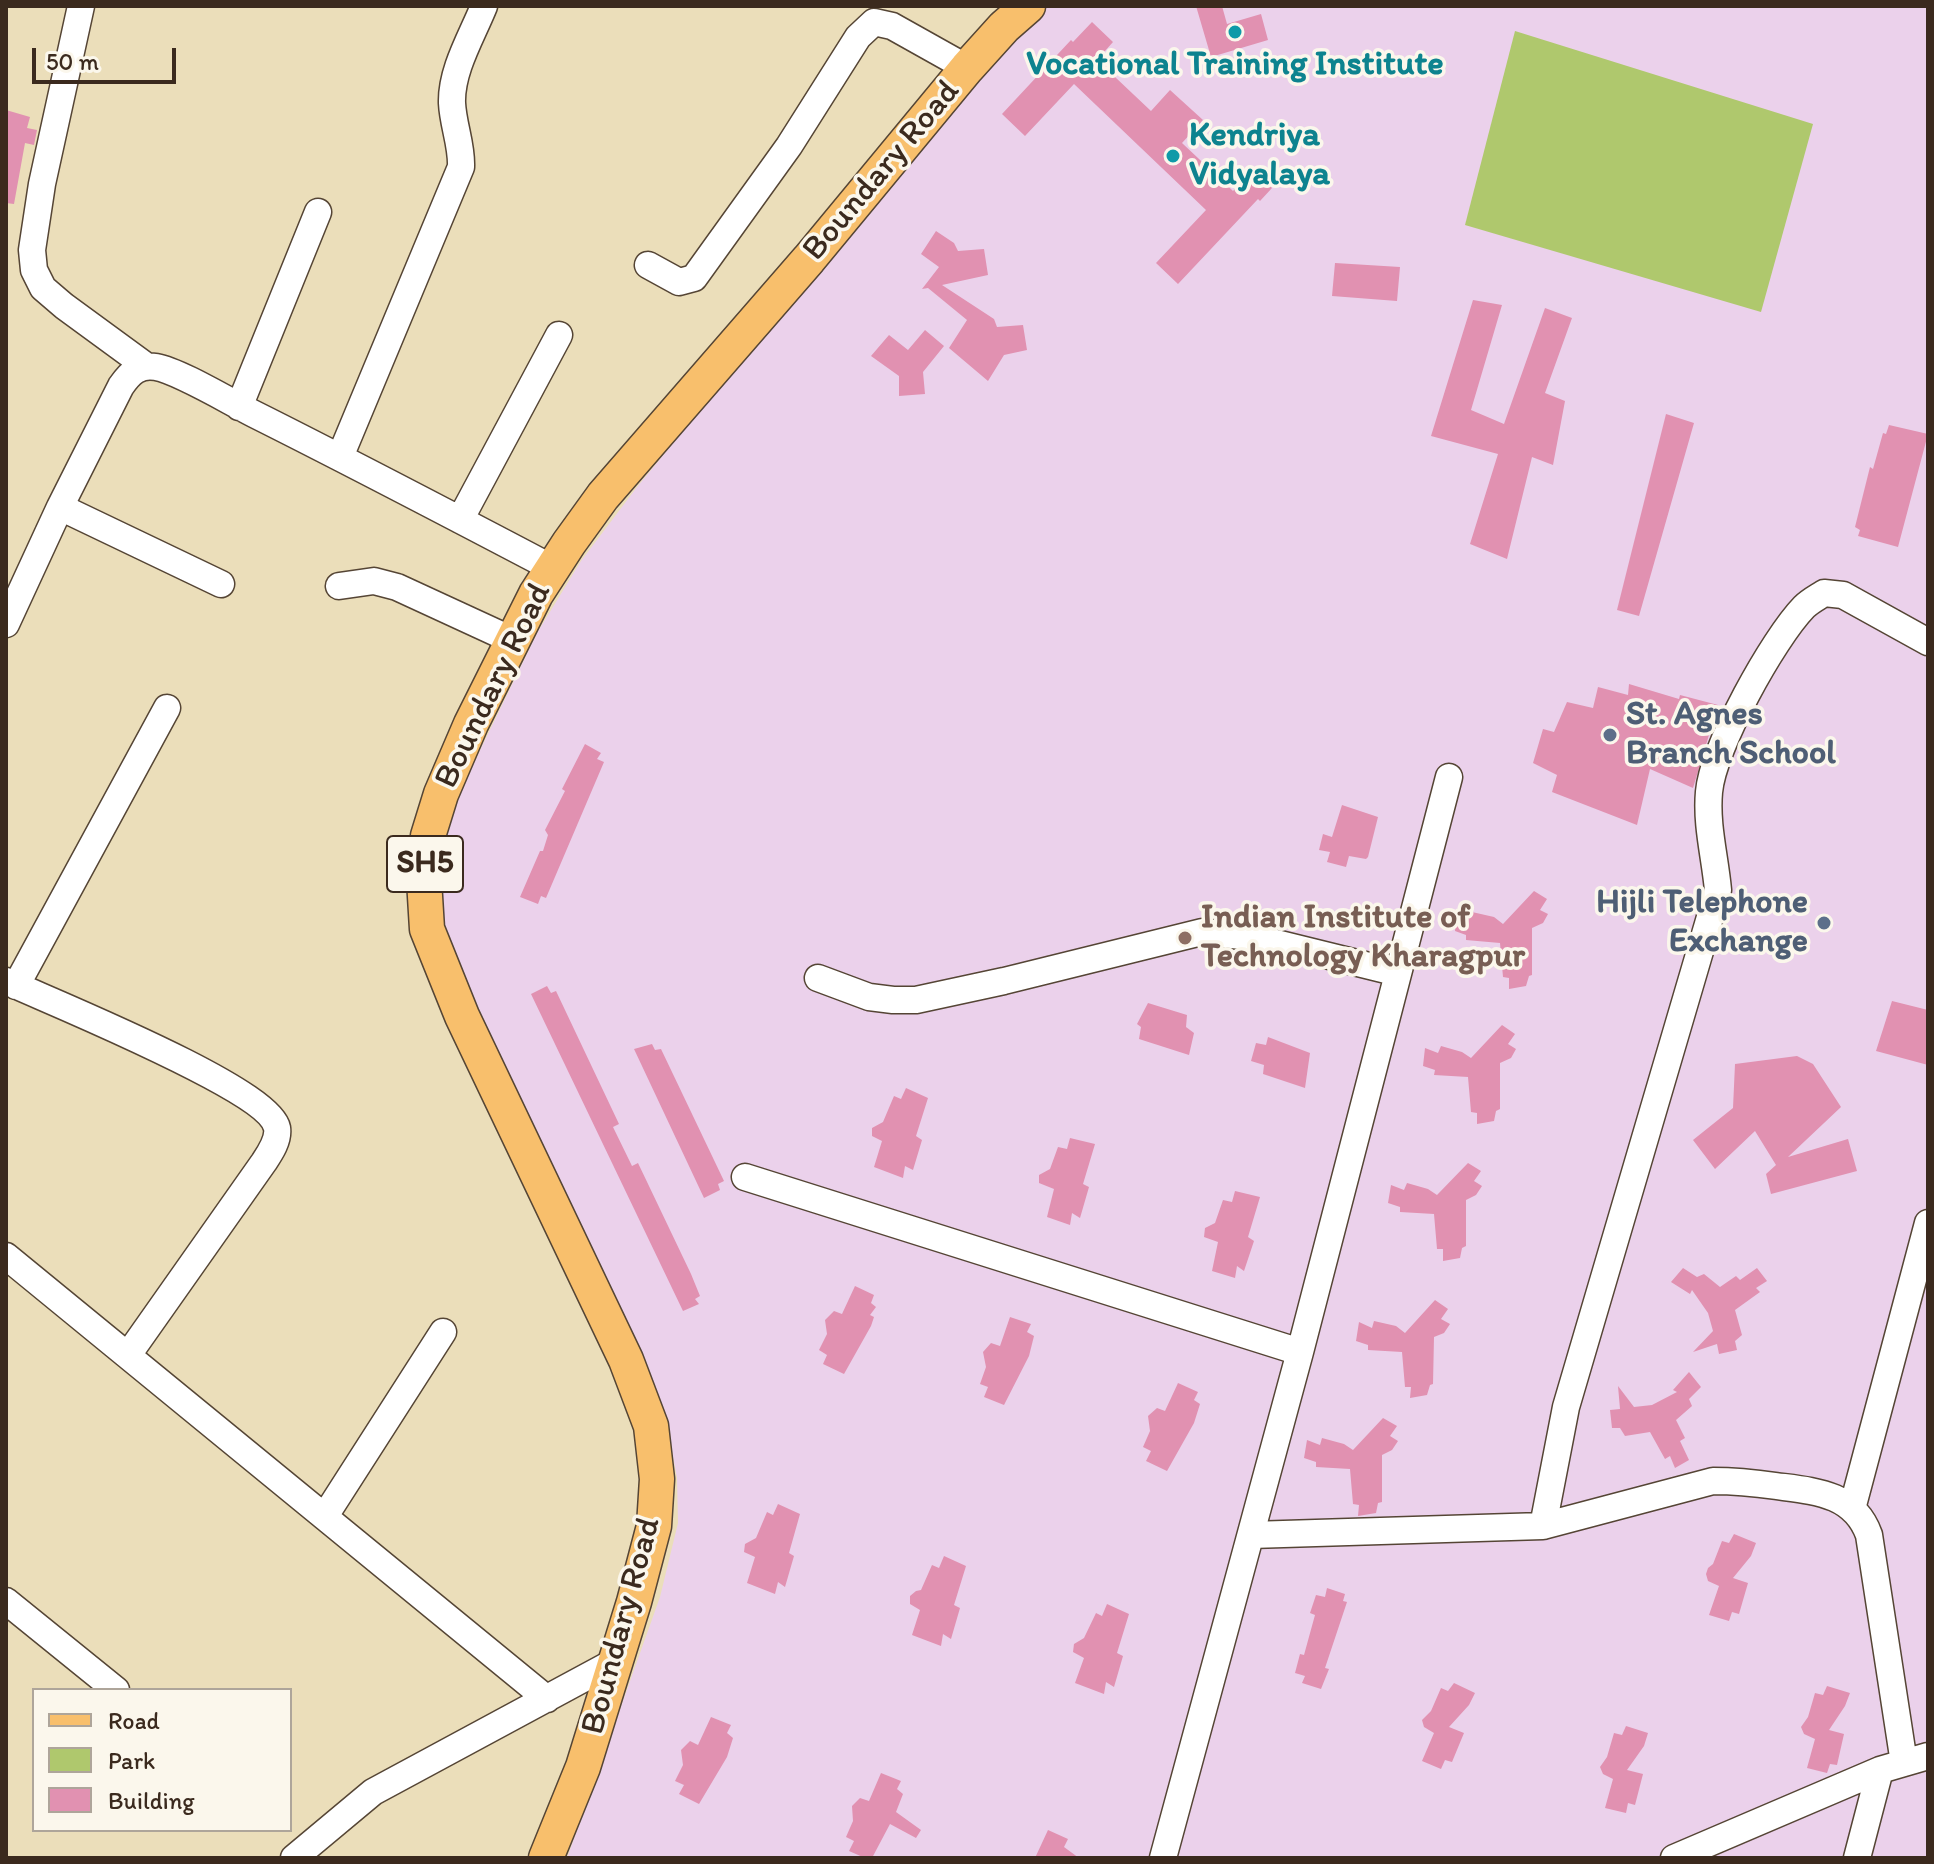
<!DOCTYPE html>
<html>
<head>
<meta charset="utf-8">
<style>
  body { margin:0 }
  #map { position:relative; width:1934px; height:1864px; overflow:hidden; background:#ebdeba; font-family:Itim,sans-serif }
  canvas { display:block }
  .frame { position:absolute; inset:0; border:8px solid #3b2a1e; pointer-events:none }
  .legend { position:absolute; left:32px; top:1688px; width:260px; height:144px; box-sizing:border-box; background:#fbf7ec; border:2px solid #aea59a; margin:0; padding:10px 14px; list-style:none; font-size:24px; color:#3b2a1e }
  .legend li { display:flex; align-items:center; gap:16px; height:40px }
  .legend b { width:40px; border:2px solid #aea59a }
  .scale { position:absolute; left:32px; top:48px; width:144px; height:36px; box-sizing:border-box; border:4px solid #3b2a1e; border-top:0; padding-left:10px; font-size:24px; line-height:28px; white-space:nowrap; color:#3b2a1e; -webkit-text-stroke:6px #fbf7ec; paint-order:stroke }
</style>
</head>
<body>
<div id="map">
<canvas width="1934" height="1864"></canvas>
<div class="frame"></div>
<ul class="legend">
<li><b style="height:10px;background:#f8bf6c"></b>Road</li>
<li><b style="height:22px;background:#afc86d"></b>Park</li>
<li><b style="height:22px;background:#e191b1"></b>Building</li>
</ul>
<div class="scale">50 m</div>
</div>
<script>
const c = document.querySelector('canvas').getContext('2d');
c.lineJoin = 'round';
function fill(path, color) { c.fillStyle = color; c.fill(path, 'evenodd'); }
function strokePath(path, color, width, dash) { c.strokeStyle = color; c.lineWidth = width; c.lineCap = dash ? 'butt' : 'round'; c.setLineDash(dash || []); c.stroke(path); }
function write(font, color, halo, rows, align = 'center') {
  c.font = font + ' Itim,sans-serif'; c.lineWidth = 7; c.setLineDash([]); c.textBaseline = 'middle'; c.strokeStyle = halo; c.fillStyle = color; for (const [text, x, y, turn = 0] of rows) {
    c.save(); c.translate(x, y); c.rotate((+turn || 0) * Math.PI / 180); c.textAlign = isNaN(turn) ? turn : align; if (halo) c.strokeText(text, 0, 0); c.fillText(text, 0, 0); c.restore();
  }
}
fill(new Path2D(`
  M 1047,6 L 1928,6 L 1928,1858 L 567,1858 L 660,1597 L 678,1523 L 677,1478 L 668,1430 L 463,994 L 438,920 L 440,843 L 468,775 L 537,633 L 581,561 L 637,487 L 943,115 L 1034,17 Z`), '#ebd1eb');
fill(new Path2D(`
  M 1515,31 L 1813,124 L 1761,312 L 1465,225 Z`), '#afc86d');
fill(new Path2D(`
  M 1196,6 L 1222,6 L 1227,24 L 1261,14 L 1268,40 L 1211,57 Z
  M 1092,22 L 1113,42 L 1097,60 L 1151,111 L 1170,90 L 1203,120 L 1182,143 L 1233,191 L 1253,170 L 1272,188 L 1260,201 L 1258,199 L 1178,284 L 1156,263 L 1206,210 L 1074,84 L 1025,136 L 1002,114 L 1071,40 L 1073,42 Z
  M 6,110 L 30,117 L 27,128 L 37,130 L 34,145 L 25,143 L 14,204 L 6,203 Z
  M 936,231 L 954,243 L 958,251 L 984,249 L 988,275 L 942,285 L 994,319 L 997,327 L 1023,325 L 1027,350 L 1004,355 L 988,381 L 949,348 L 967,320 L 928,288 L 922,289 L 939,267 L 921,254 Z
  M 1335,263 L 1400,267 L 1397,301 L 1332,296 Z
  M 1473,300 L 1502,305 L 1471,410 L 1504,424 L 1545,308 L 1572,318 L 1545,393 L 1565,401 L 1553,465 L 1532,457 L 1507,559 L 1470,544 L 1498,454 L 1431,436 Z
  M 925,330 L 944,346 L 923,372 L 925,394 L 899,396 L 899,376 L 871,356 L 889,335 L 908,350 Z
  M 1666,414 L 1694,423 L 1639,616 L 1617,610 Z
  M 1889,425 L 1928,434 L 1898,547 L 1858,536 L 1860,530 L 1855,527 L 1870,467 L 1873,469 L 1883,433 L 1886,434 Z
  M 1629,684 L 1679,699 L 1680,695 L 1718,705 L 1693,788 L 1650,769 L 1637,825 L 1552,792 L 1557,775 L 1533,763 L 1543,729 L 1554,732 L 1567,702 L 1593,708 L 1598,687 L 1628,695 Z
  M 585,744 L 601,753 L 597,759 L 604,762 L 546,898 L 541,896 L 538,904 L 520,897 L 540,851 L 543,851 L 548,835 L 545,830 L 565,791 L 562,789 Z
  M 1342,805 L 1378,817 L 1368,857 L 1366,859 L 1349,856 L 1346,867 L 1327,862 L 1330,852 L 1319,850 L 1323,834 L 1332,837 Z
  M 1534,891 L 1547,899 L 1540,910 L 1548,914 L 1543,923 L 1532,928 L 1532,975 L 1529,976 L 1526,986 L 1509,989 L 1509,978 L 1503,977 L 1500,943 L 1466,940 L 1466,935 L 1455,931 L 1457,913 L 1470,918 L 1472,912 L 1494,917 L 1503,924 Z
  M 547,986 L 551,993 L 556,991 L 619,1124 L 613,1127 L 632,1166 L 638,1163 L 691,1274 L 700,1296 L 695,1299 L 699,1304 L 683,1311 L 531,994 Z
  M 1892,1001 L 1928,1010 L 1928,1065 L 1876,1051 Z
  M 1148,1003 L 1187,1015 L 1186,1027 L 1194,1033 L 1189,1055 L 1139,1039 L 1141,1027 L 1137,1024 Z
  M 1502,1025 L 1515,1034 L 1508,1044 L 1516,1049 L 1511,1058 L 1500,1063 L 1500,1109 L 1496,1111 L 1494,1121 L 1477,1124 L 1477,1113 L 1471,1112 L 1468,1077 L 1434,1075 L 1435,1070 L 1423,1066 L 1425,1048 L 1438,1053 L 1441,1046 L 1462,1052 L 1471,1058 Z
  M 1268,1037 L 1310,1053 L 1305,1088 L 1263,1074 L 1264,1065 L 1251,1061 L 1256,1043 L 1266,1045 Z
  M 652,1044 L 655,1050 L 661,1049 L 724,1181 L 718,1184 L 720,1190 L 704,1198 L 634,1049 Z
  M 1797,1056 L 1813,1064 L 1841,1107 L 1788,1157 L 1848,1139 L 1857,1171 L 1771,1194 L 1766,1174 L 1776,1165 L 1755,1131 L 1715,1169 L 1693,1140 L 1733,1108 L 1735,1064 Z
  M 906,1088 L 928,1098 L 916,1136 L 922,1140 L 913,1170 L 905,1166 L 903,1178 L 874,1167 L 882,1141 L 872,1136 L 872,1128 L 883,1122 L 894,1096 L 901,1099 Z
  M 1070,1138 L 1095,1144 L 1083,1184 L 1089,1187 L 1080,1218 L 1072,1213 L 1070,1225 L 1047,1217 L 1054,1189 L 1039,1183 L 1039,1175 L 1050,1169 L 1058,1147 L 1067,1149 Z
  M 1468,1163 L 1481,1171 L 1474,1181 L 1482,1186 L 1476,1195 L 1466,1200 L 1466,1246 L 1462,1248 L 1460,1258 L 1443,1261 L 1443,1249 L 1437,1249 L 1434,1214 L 1400,1212 L 1400,1207 L 1388,1203 L 1391,1185 L 1404,1190 L 1407,1183 L 1428,1189 L 1437,1195 Z
  M 1235,1191 L 1260,1197 L 1248,1237 L 1254,1241 L 1244,1271 L 1237,1266 L 1235,1278 L 1212,1271 L 1218,1242 L 1204,1237 L 1205,1228 L 1215,1223 L 1223,1200 L 1232,1202 Z
  M 1683,1268 L 1697,1277 L 1704,1274 L 1720,1287 L 1736,1276 L 1740,1280 L 1757,1268 L 1767,1281 L 1756,1288 L 1760,1292 L 1735,1310 L 1742,1335 L 1735,1341 L 1737,1350 L 1719,1354 L 1717,1344 L 1693,1352 L 1713,1331 L 1708,1313 L 1692,1290 L 1690,1294 L 1671,1282 Z
  M 855,1286 L 874,1295 L 871,1303 L 876,1307 L 870,1315 L 874,1317 L 871,1326 L 844,1374 L 823,1364 L 827,1355 L 819,1350 L 827,1334 L 825,1320 L 834,1311 L 842,1314 Z
  M 1435,1300 L 1448,1309 L 1441,1319 L 1450,1324 L 1444,1333 L 1434,1337 L 1433,1384 L 1430,1385 L 1427,1395 L 1410,1398 L 1411,1387 L 1405,1387 L 1402,1352 L 1368,1350 L 1368,1345 L 1356,1341 L 1359,1322 L 1372,1328 L 1374,1321 L 1396,1326 L 1405,1333 Z
  M 1010,1317 L 1031,1324 L 1027,1332 L 1034,1336 L 1029,1356 L 1004,1405 L 984,1397 L 988,1387 L 980,1384 L 986,1367 L 983,1352 L 991,1343 L 1000,1346 Z
  M 1689,1372 L 1701,1387 L 1689,1399 L 1692,1406 L 1676,1420 L 1685,1438 L 1680,1441 L 1689,1460 L 1675,1468 L 1670,1456 L 1665,1459 L 1650,1432 L 1625,1436 L 1620,1428 L 1612,1428 L 1610,1410 L 1620,1409 L 1618,1386 L 1634,1407 L 1652,1405 L 1677,1392 L 1673,1390 Z
  M 1178,1383 L 1198,1392 L 1194,1400 L 1200,1404 L 1194,1423 L 1167,1471 L 1146,1461 L 1151,1451 L 1143,1447 L 1150,1431 L 1148,1416 L 1157,1408 L 1165,1411 Z
  M 1383,1418 L 1397,1426 L 1390,1436 L 1398,1441 L 1392,1450 L 1382,1455 L 1382,1502 L 1378,1503 L 1376,1513 L 1358,1516 L 1359,1505 L 1353,1504 L 1350,1469 L 1316,1467 L 1316,1462 L 1304,1458 L 1307,1440 L 1320,1445 L 1322,1438 L 1344,1444 L 1353,1450 Z
  M 778,1504 L 800,1514 L 789,1553 L 794,1556 L 785,1587 L 778,1582 L 775,1594 L 747,1583 L 755,1557 L 744,1552 L 745,1544 L 756,1538 L 767,1512 L 773,1515 Z
  M 1734,1534 L 1756,1543 L 1751,1556 L 1733,1578 L 1748,1583 L 1739,1614 L 1732,1612 L 1729,1621 L 1709,1615 L 1719,1586 L 1708,1581 L 1706,1574 L 1708,1568 L 1713,1564 L 1722,1541 L 1729,1543 Z
  M 944,1556 L 966,1566 L 954,1605 L 960,1608 L 951,1639 L 943,1634 L 941,1646 L 912,1635 L 920,1610 L 910,1604 L 910,1596 L 916,1591 L 921,1590 L 932,1565 L 939,1568 Z
  M 1327,1588 L 1345,1594 L 1343,1601 L 1347,1602 L 1325,1668 L 1329,1669 L 1321,1689 L 1302,1683 L 1305,1676 L 1295,1673 L 1300,1654 L 1304,1655 L 1315,1615 L 1310,1613 L 1316,1595 L 1325,1597 Z
  M 1107,1604 L 1129,1614 L 1117,1653 L 1123,1656 L 1114,1687 L 1106,1682 L 1104,1694 L 1075,1683 L 1084,1658 L 1073,1652 L 1074,1644 L 1084,1638 L 1096,1613 L 1102,1616 Z
  M 1454,1683 L 1475,1693 L 1469,1705 L 1449,1727 L 1464,1733 L 1452,1762 L 1445,1760 L 1441,1769 L 1422,1761 L 1434,1733 L 1424,1727 L 1422,1720 L 1431,1711 L 1441,1688 L 1448,1691 Z
  M 1827,1686 L 1850,1693 L 1845,1706 L 1829,1730 L 1844,1734 L 1837,1765 L 1830,1764 L 1827,1773 L 1807,1768 L 1815,1739 L 1804,1734 L 1801,1727 L 1808,1717 L 1815,1693 L 1823,1695 Z
  M 711,1717 L 731,1725 L 727,1733 L 733,1738 L 727,1757 L 699,1804 L 679,1794 L 684,1785 L 675,1781 L 683,1765 L 681,1750 L 690,1741 L 698,1745 Z
  M 1626,1726 L 1648,1733 L 1644,1746 L 1627,1770 L 1643,1774 L 1635,1805 L 1628,1803 L 1626,1813 L 1605,1808 L 1613,1779 L 1603,1774 L 1600,1767 L 1607,1757 L 1614,1733 L 1622,1735 Z
  M 881,1773 L 901,1781 L 897,1789 L 903,1794 L 896,1812 L 921,1830 L 916,1838 L 890,1824 L 872,1858 L 865,1858 L 849,1851 L 854,1841 L 846,1837 L 853,1821 L 852,1806 L 860,1798 L 869,1801 Z
  M 1048,1830 L 1068,1839 L 1064,1847 L 1079,1858 L 1035,1858 Z`), '#e191b1');
const minor = new Path2D(`
  M 81,6 L 42,184 L 32,250 L 34,270 L 43,288 L 64,306 L 146,366
  M 648,265 L 679,282 L 694,278 L 789,146 L 858,37 L 874,22 L 892,26 L 967,68
  M 239,407 L 318,212
  M 340,457 L 461,167 C 462,145 453,125 452,103 C 451,70 472,36 484,6
  M 60,507 L 221,584
  M 460,520 L 559,335
  M 339,586 L 374,581 L 397,587 L 512,640
  M 6,624 L 60,507 L 121,386 C 130,373 139,364 156,367 C 179,371 230,402 254,414 C 354,464 453,516 552,568
  M 818,978 L 869,997 L 893,1000 L 916,1000 L 1004,981 L 1202,932 L 1252,937 L 1398,973
  M 6,981 C 49,1001 269,1089 277,1128 C 279,1140 270,1153 264,1162 L 128,1355
  M 16,986 L 167,708
  M 745,1177 L 1300,1352
  M 6,1256 L 547,1699
  M 1852,1509 L 1928,1223
  M 325,1516 L 443,1332
  M 1543,1526 L 1566,1407 L 1718,890 C 1715,857 1706,825 1709,792 C 1713,747 1773,639 1804,607 C 1810,601 1818,597 1824,593 L 1843,595 L 1928,642
  M 1251,1535 L 1543,1526 L 1713,1481 C 1735,1481 1755,1483 1776,1486 C 1814,1491 1854,1493 1869,1535 L 1904,1763
  M 6,1601 L 116,1690
  M 294,1858 L 373,1792 L 616,1661
  M 1163,1858 L 1300,1352 L 1449,777
  M 1674,1858 L 1880,1770 L 1928,1756
  M 1857,1858 L 1880,1770`);
const major = new Path2D(`
  M 546,1858 L 583,1767 L 634,1602 L 654,1526 L 657,1479 L 651,1426 L 626,1360 L 462,1016 L 427,929 L 424,880 L 428,836 L 441,794 L 471,724 L 536,594 L 569,543 L 603,496 L 809,259 L 967,68 L 1004,27 L 1028,6`);
strokePath(minor, '#554535', 29);
strokePath(major, '#554535', 37);
strokePath(minor, '#fff', 26);
strokePath(major, '#f8bf6c', 34);
for (const [x, y, r, color] of [
  [1235,32,8,"#0f9aa8"],
  [1173,156,8,"#0f9aa8"],
  [1610,735,8,"#5c6f8a"],
  [1824,923,8,"#5c6f8a"],
  [1185,938,8,"#8d6e63"]
]) { const dot = new Path2D(); dot.arc(x, y, r, 0, 2 * Math.PI); c.fillStyle = color; c.fill(dot); strokePath(dot, '#fbf7ec', 3); }
for (const [x, y, w] of [
  [425,864,76]
]) { const box = new Path2D(); box.roundRect(x - w / 2, y - 28, w, 56, 6); c.fillStyle = '#fbf7ec'; c.fill(box); strokePath(box, '#3b2a1e', 2); }
write('bold 32px', '#3b2a1e', null, [
  ["SH5",425,864]
]);
write('bold 34px', '#0d838f', '#fbf7ec', [
  ["Vocational Training Institute",1235,65],
  ["Kendriya",1189,136,"left"],
  ["Vidyalaya",1189,175,"left"]
]);
write('34px', '#3b2a1e', '#fbf7ec', [
  ["Boundary Road",882,171,-50],
  ["Boundary Road",494,686,-64],
  ["Boundary Road",622,1626,-75]
]);
write('bold 34px', '#4e5e75', '#fbf7ec', [
  ["St. Agnes",1626,715],
  ["Branch School",1626,754],
  ["Hijli Telephone",1808,903,"right"],
  ["Exchange",1808,942,"right"]
], 'left');
write('bold 34px', '#785e54', '#fbf7ec', [
  ["Indian Institute of",1201,918],
  ["Technology Kharagpur",1201,957]
], 'left');
</script>
</body>
</html>
